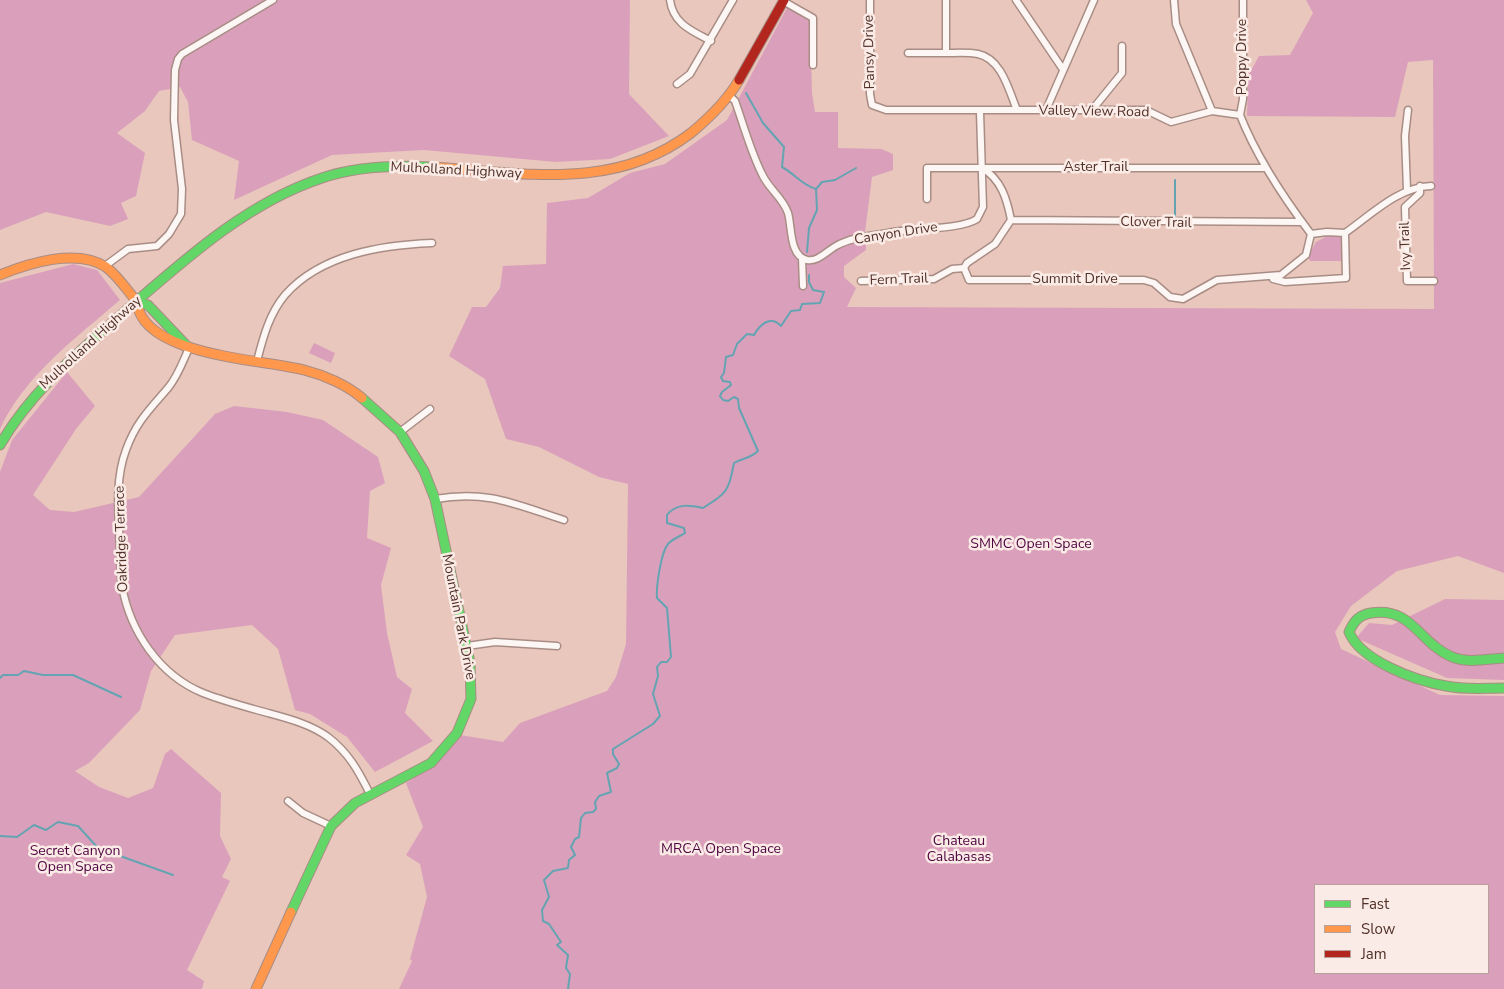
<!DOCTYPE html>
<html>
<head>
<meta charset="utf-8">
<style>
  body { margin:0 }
  #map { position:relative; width:1504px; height:989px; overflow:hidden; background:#e9c7bd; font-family:"Nunito Sans",sans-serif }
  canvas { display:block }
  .legend { position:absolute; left:1314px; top:884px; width:175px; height:90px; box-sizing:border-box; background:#fbebe6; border:1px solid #b7a19a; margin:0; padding:6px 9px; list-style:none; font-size:15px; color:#513229 }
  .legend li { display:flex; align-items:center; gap:10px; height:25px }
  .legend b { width:25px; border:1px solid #b7a19a }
</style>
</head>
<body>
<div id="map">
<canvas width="1504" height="989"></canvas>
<ul class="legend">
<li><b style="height:6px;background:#63d668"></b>Fast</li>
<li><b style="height:6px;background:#ff974d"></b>Slow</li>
<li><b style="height:6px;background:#b3261e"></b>Jam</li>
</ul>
</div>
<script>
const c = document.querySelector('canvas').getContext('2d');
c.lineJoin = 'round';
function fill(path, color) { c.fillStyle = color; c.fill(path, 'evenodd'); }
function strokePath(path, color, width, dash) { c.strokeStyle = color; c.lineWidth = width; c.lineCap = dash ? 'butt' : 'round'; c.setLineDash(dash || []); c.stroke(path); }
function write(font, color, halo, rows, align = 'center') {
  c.font = font + ' "Nunito Sans",sans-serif'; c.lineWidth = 5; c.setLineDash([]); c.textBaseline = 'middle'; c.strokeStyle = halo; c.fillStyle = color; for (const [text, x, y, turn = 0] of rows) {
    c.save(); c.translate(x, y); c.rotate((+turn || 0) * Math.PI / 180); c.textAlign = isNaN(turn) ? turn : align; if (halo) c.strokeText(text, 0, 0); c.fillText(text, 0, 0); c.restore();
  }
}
fill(new Path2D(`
  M 0,0 L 630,0 L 629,94 L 669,136 L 610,159 L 556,162 L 424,150 L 332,155 L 234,200 L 239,161 L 192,140 L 188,102 L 180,87 L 159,91 L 145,111 L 117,133 L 145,153 L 136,196 L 121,203 L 128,219 L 110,226 L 46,212 L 0,230 Z
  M 1306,0 L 1504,0 L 1504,573 L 1458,556 L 1397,571 L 1351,606 L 1335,632 L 1341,649 L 1440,695 L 1504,696 L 1504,989 L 399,989 L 412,961 L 410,959 L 427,897 L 420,864 L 406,855 L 423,827 L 406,783 L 413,779 L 410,773 L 422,767 L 460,735 L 503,742 L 520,723 L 607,691 L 616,677 L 626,644 L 628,484 L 599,477 L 539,447 L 506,439 L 485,379 L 449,356 L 472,307 L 486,307 L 500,288 L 503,266 L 546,264 L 547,203 L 588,198 L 630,173 L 665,164 L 727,120 L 787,8 L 810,21 L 812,93 L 815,112 L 838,112 L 838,148 L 881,149 L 893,154 L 893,170 L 872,177 L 865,232 L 866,250 L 844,266 L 844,277 L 856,288 L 847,307 L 1434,309 L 1433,60 L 1408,62 L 1395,117 L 1247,116 L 1248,76 L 1259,56 L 1290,55 L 1313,13 ZM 1315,885 L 1488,885 L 1488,973 L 1315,973 Z
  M 1329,235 L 1341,236 L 1344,240 L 1344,261 L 1310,261 L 1308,256 L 1316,242 Z
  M 73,264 L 97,270 L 120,300 C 76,338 25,375 0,429 L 0,283 Z
  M 314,343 L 335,353 L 331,363 L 309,353 Z
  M 67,372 L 95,406 L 76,429 L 33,495 L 50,510 L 74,512 L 139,497 L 215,414 L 234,406 L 287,412 L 323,420 L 378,457 L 385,483 L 370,491 L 367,538 L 391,548 L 381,585 L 387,633 L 397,677 L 412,689 L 405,713 L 433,741 L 375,772 L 347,737 L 310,714 L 295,710 L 278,649 L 252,625 L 175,635 L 151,671 L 140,710 L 89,763 L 75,771 L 99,787 L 128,798 L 153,788 L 165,754 L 171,749 L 221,793 L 220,836 L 231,859 L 222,877 L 230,881 L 187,970 L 204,981 L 202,989 L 0,989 L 0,472 L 12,440 Z
  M 1445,599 L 1504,600 L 1504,680 L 1447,678 L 1356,638 L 1369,623 L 1392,625 Z`), '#daa0bb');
strokePath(new Path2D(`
  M 746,93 L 763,123 L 784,147 L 782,167 C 795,174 802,185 816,189 L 817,210 L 809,228 L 807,252
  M 817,188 L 822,182 L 835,180 L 856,168
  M 1175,218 L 1175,180
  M 0,678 L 3,675 L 18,675 L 24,671 L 43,675 L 73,675 L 121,697
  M 0,836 L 17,837 L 34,825 L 46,830 L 58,822 L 78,826 L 98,848 L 173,875
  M 568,989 L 570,974 L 566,968 L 568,955 L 557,945 L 561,942 L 549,924 L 543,921 L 542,910 L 549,897 L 544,880 L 553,871 L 568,868 L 569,860 L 575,855 L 571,847 L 575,839 L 579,837 L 581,818 L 585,813 L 593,812 L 596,809 L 595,802 L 599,796 L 611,792 L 607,773 L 617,768 L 619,764 L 613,754 L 613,749 L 653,724 L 660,716 L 653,694 L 658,676 L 657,667 L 661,662 L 667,662 L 671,657 L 667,608 L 657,598 C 656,587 661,552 668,544 C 672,539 679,537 685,533 L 684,528 L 667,523 L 667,515 C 676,503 690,505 703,508 C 728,492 728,492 734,463 C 743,458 751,458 758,451 L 739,408 L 738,399 L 734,397 L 728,401 L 723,400 L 720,396 L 722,392 L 731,385 L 730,382 L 723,381 L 721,377 L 724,373 L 726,357 L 733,355 L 737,344 L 747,334 L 754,335 C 760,324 771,315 781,326 L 791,311 L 800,310 L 802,304 L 820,303 L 824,292 L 813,290 L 809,282 L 809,275`), '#64a4b2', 2);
const street = new Path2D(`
  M 670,0 C 673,24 692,31 711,41
  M 870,0 L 870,94 L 872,105 L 886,110 L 1146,110 L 1171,122 L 1212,111 L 1240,115
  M 946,0 L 946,53 C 956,53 968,52 978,54 C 1002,59 1009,91 1017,110
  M 1016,0 L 1062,68
  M 1174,0 L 1176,24 L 1212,111
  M 783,1 L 813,18 L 813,65
  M 908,53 L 946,53
  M 677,84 L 690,74 L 733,0
  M 729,95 L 735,101 C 744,126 751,153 763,176 C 770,190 783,198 788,213 C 792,226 789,256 807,260 C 818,262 827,251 836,246 C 852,237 871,236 888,233 C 911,228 960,230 977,219 L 983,207 L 980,112
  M 1046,110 L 1094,0
  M 1092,110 L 1122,73 L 1122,46
  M 1240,115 L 1243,99 L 1243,0
  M 982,168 C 1001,179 1007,199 1011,220 L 995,244 L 967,263 L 964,268 L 969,280 L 1144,280 L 1154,283 L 1170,297 L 1183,299 L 1217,280 L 1281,275 L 1306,255 L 1311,234 C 1283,197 1257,158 1240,115
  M 1420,186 L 1420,193 L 1405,207 L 1407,281 L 1434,281
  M 1407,190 L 1405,136 L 1408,110
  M 927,199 L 927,168 L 1266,168
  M 1011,220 L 1302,222
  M 1311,234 L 1327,232 L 1345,233 C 1371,215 1398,187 1431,186
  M 802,258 L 803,286
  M 105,266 L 128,249 L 157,246 L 169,234 L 181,214 L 182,189 L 174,120 L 175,70 L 178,59 L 182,54 L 273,0
  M 1273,279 L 1285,282 L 1346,278 L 1345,233
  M 861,281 L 934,279 L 952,269 L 964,268
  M 189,348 C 183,361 178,376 168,388 C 150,409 136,422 126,450 C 114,482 119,518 120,551 C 121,563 120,575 122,586 C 130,631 159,675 203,693 C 221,700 239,705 257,710 C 281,717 307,722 328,737 C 349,753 359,772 370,794
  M 257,361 C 263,338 269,314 285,295 C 321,254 382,245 432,243
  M 400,432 L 430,409
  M 435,499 C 488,490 514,504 564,520
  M 467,646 L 495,642 L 557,646
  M 288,801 L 303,813 L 331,826`);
const fast = new Path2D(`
  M 137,302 L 148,305 L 186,345
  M 0,445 C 31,391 77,354 123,313 C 183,261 246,203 322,178 C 357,166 395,165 431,167
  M 1504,658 C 1487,659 1466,664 1450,656 C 1420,643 1411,606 1371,613 C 1359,615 1354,621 1349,632 C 1361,661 1416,681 1446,686 C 1465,690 1485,688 1504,688
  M 291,912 L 331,826 L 355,803 L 431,763 L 457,733 L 471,699 L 470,663 L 435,499 L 424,471 L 400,432 L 362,398`);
const slow = new Path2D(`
  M 431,167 C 522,172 612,193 691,133 C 709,118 727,101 739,80
  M 0,275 C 29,263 77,248 106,267 C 118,276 127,290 137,302
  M 137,302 C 142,356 262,359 304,370 C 324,375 347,385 362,398
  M 256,989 L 291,912`);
const jam = new Path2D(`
  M 739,80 L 784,0`);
strokePath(street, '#a98d85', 9);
strokePath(fast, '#a98d85', 11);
strokePath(slow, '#a98d85', 11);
strokePath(jam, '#a98d85', 11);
strokePath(street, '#fcf7f5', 6);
strokePath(fast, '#63d668', 9);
strokePath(slow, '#ff974d', 9);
strokePath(jam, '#b3261e', 9);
write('14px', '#513229', '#fbebe6', [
  ["Pansy Drive",870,52,-91],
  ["Poppy Drive",1243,57,-90],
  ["Valley View Road",1094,112,1],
  ["Aster Trail",1096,168],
  ["Mulholland Highway",456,171,3],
  ["Clover Trail",1156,223,1],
  ["Canyon Drive",896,234,-9],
  ["Ivy Trail",1406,246,-92],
  ["Fern Trail",899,280,-2],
  ["Summit Drive",1075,280],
  ["Mulholland Highway",91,343,-42],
  ["Oakridge Terrace",122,539,-92],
  ["Mountain Park Drive",458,617,79]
]);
write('14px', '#4e0441', '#fbebe6', [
  ["SMMC Open Space",1031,545],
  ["Chateau",959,842],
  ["Calabasas",959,858],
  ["MRCA Open Space",721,850],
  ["Secret Canyon",75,852],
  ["Open Space",75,868]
]);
</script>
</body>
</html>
